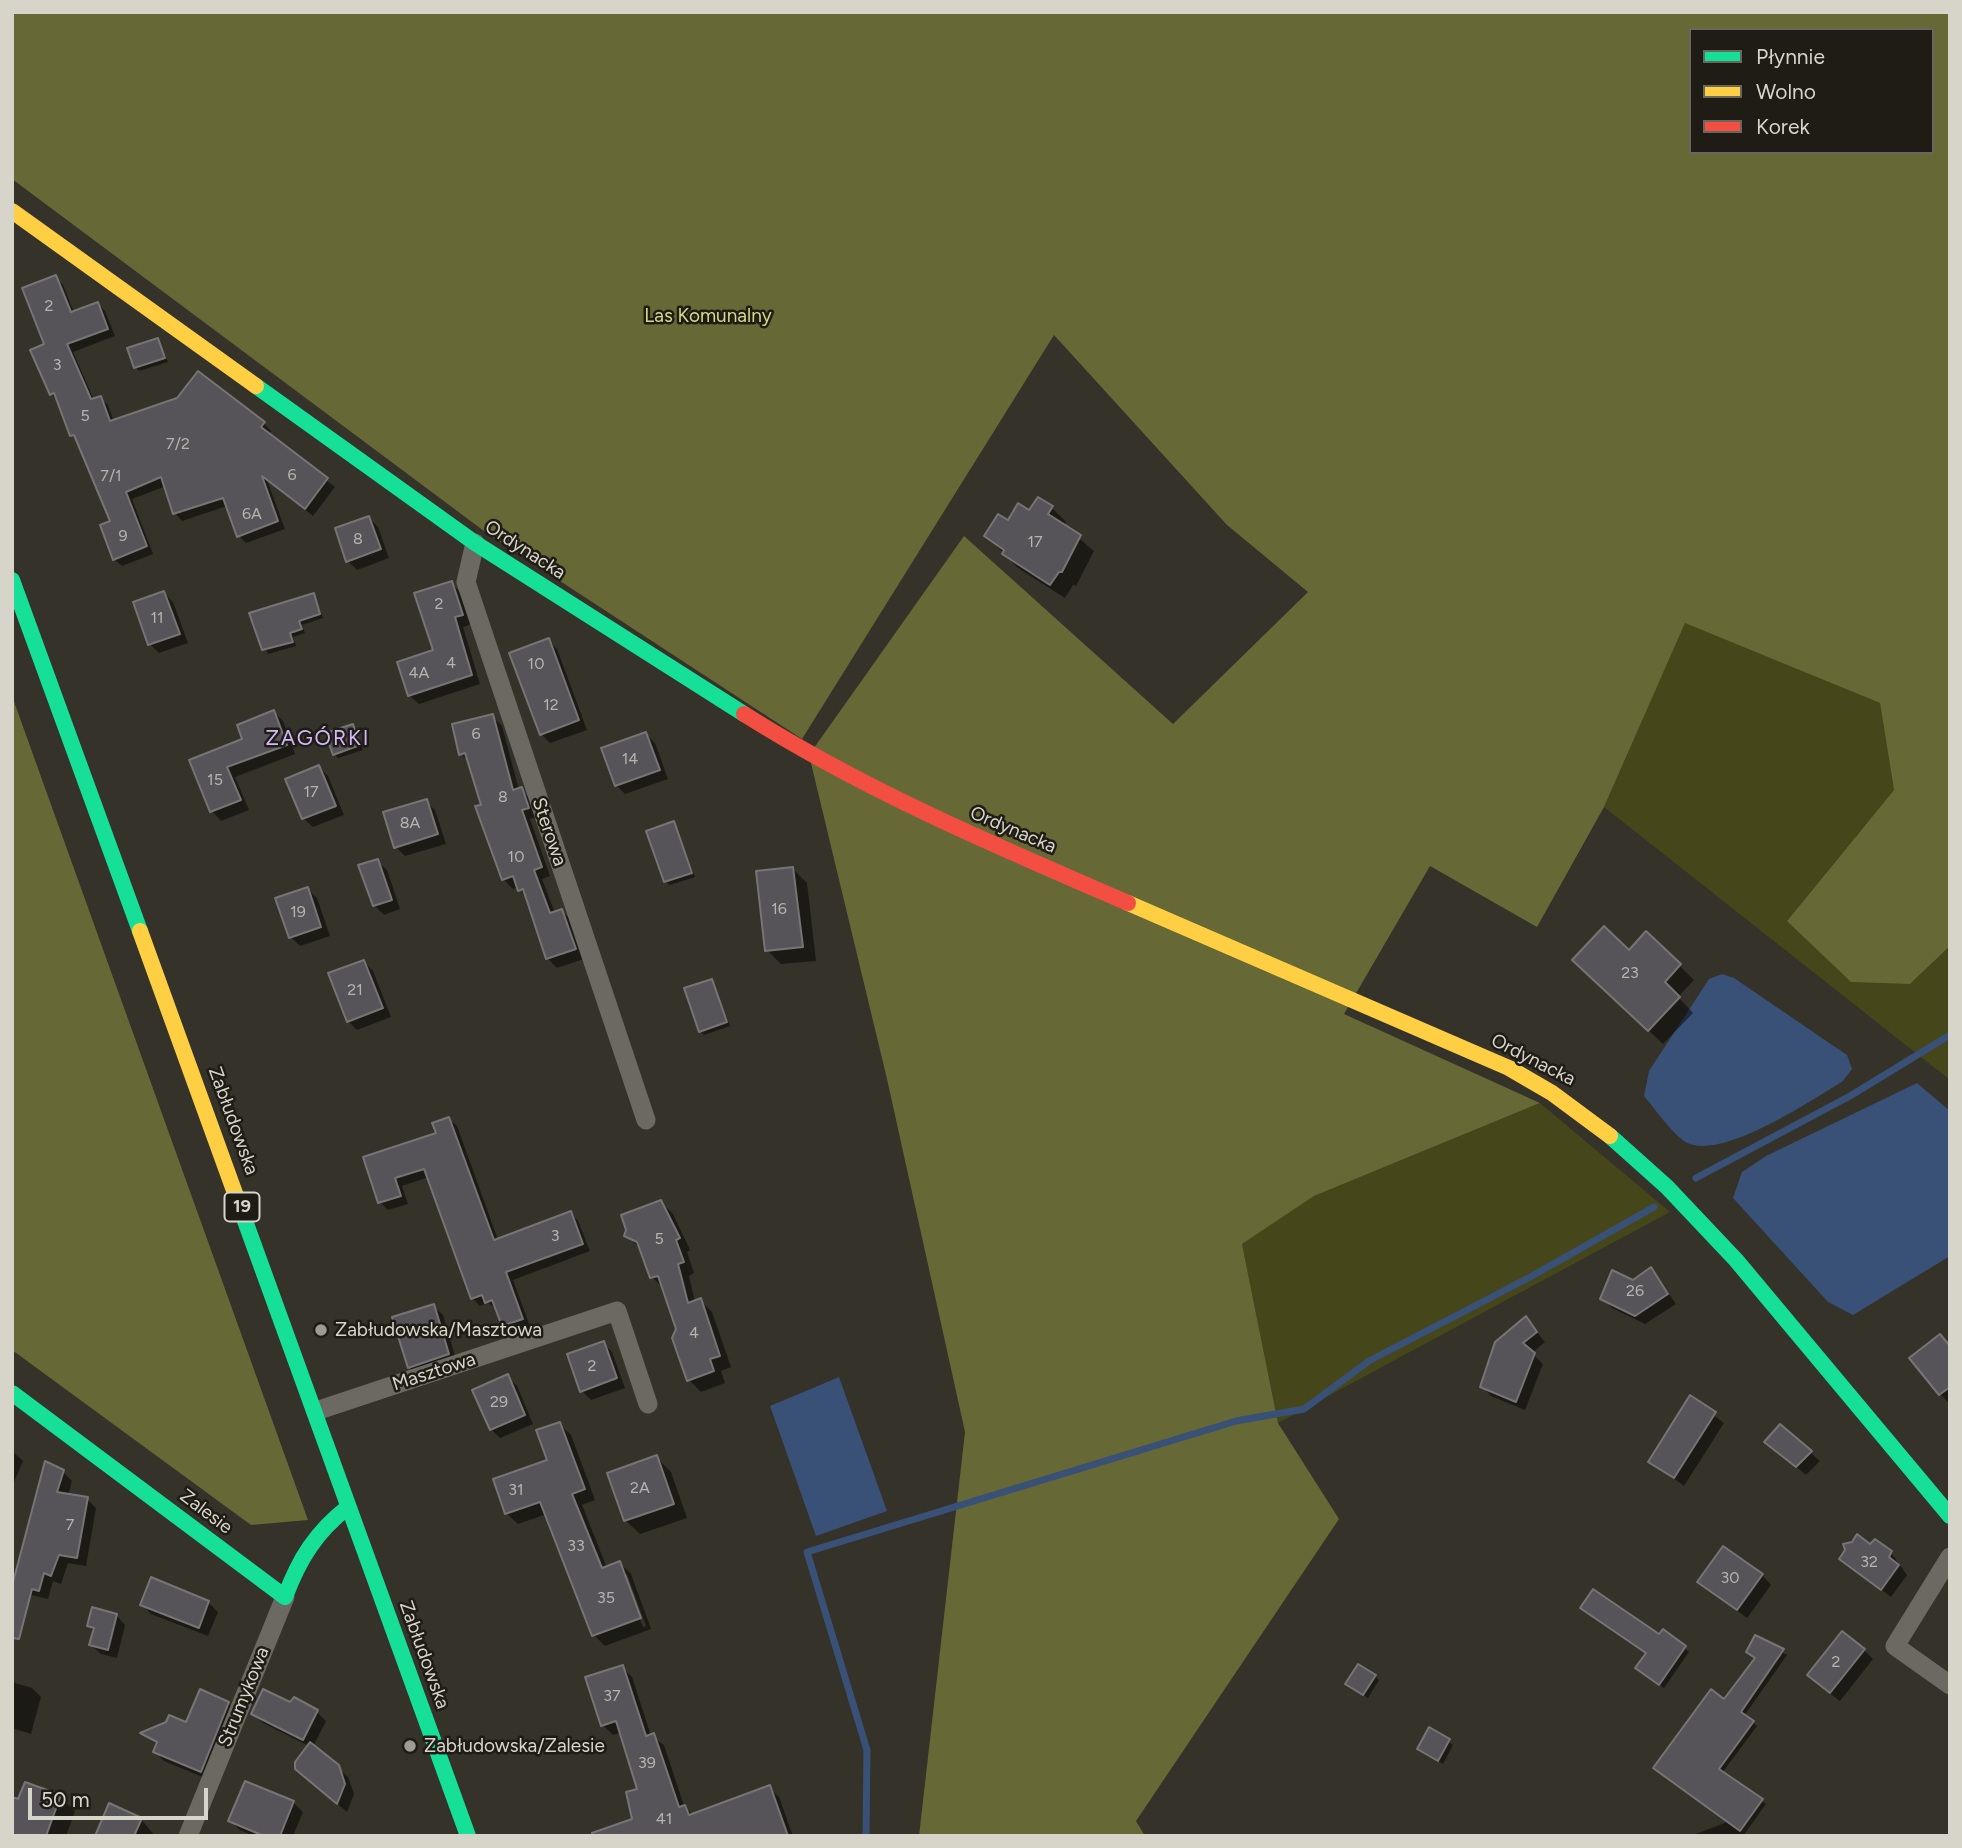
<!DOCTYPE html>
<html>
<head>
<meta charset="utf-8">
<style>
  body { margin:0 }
  #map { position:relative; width:1962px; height:1848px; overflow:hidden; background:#343229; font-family:Figtree,sans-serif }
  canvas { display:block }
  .frame { position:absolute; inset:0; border:14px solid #d7d4ca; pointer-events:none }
  .legend { position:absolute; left:1689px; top:28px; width:245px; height:126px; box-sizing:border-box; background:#1f1c15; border:2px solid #69665d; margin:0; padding:9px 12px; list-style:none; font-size:21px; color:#d7d4ca }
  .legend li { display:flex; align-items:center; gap:14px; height:35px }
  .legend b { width:35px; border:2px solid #69665d }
  .scale { position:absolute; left:28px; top:1788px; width:180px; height:32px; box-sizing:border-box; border:4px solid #d7d4ca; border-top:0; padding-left:9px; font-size:21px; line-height:24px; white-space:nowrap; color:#d7d4ca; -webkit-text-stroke:5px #1f1c15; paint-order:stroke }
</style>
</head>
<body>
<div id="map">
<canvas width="1962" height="1848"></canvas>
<div class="frame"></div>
<ul class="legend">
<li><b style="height:9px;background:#16e098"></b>Płynnie</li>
<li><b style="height:9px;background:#ffcf43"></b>Wolno</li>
<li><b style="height:9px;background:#f24e42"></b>Korek</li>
</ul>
<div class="scale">50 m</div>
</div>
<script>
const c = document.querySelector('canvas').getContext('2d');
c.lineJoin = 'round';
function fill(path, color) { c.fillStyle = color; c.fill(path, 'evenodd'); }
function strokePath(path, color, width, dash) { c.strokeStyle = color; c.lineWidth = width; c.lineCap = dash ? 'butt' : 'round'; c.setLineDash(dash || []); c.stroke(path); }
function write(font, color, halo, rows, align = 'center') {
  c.font = font + ' Figtree,sans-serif'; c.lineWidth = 5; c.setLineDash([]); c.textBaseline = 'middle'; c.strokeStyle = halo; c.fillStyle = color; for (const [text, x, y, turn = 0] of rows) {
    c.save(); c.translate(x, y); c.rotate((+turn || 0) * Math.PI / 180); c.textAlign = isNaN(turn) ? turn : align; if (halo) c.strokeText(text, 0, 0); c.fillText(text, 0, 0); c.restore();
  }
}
fill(new Path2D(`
  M 1685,622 L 1880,703 L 1894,790 L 1787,921 L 1910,984 L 1950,946 L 1950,1080 L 1604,807 Z
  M 1540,1103 L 1670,1212 L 1278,1423 L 1242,1244 L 1314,1196 Z`), '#454619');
fill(new Path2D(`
  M 12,12 L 1950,12 L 1950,946 L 1910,984 L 1851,982 L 1787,921 L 1894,790 L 1880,703 L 1685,623 L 1604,807 L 1537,927 L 1430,866 L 1344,1014 L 1540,1103 L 1314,1196 L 1242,1244 L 1278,1423 L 1339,1519 L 1136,1821 L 1145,1836 L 919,1836 L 965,1432 L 887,1079 L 809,755 L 964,536 L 1173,724 L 1308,592 L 1227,525 L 1054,335 L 802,739 L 488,534 L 12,179 ZM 1691,30 L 1932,30 L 1932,152 L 1691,152 Z
  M 12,696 L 308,1520 L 251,1525 L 12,1350 Z`), '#666836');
fill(new Path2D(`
  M 1722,974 L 1734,978 L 1847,1055 L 1852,1069 L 1842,1082 C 1811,1100 1718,1164 1684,1141 C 1669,1130 1656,1110 1644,1096 L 1649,1071 L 1709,979 Z
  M 1917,1083 L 1950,1111 L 1950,1256 L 1853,1315 L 1828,1302 L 1733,1198 L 1742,1172 L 1766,1156 Z
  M 839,1377 L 887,1511 L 816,1536 L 770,1406 Z`), '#395077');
fill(new Path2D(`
  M 56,277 L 63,285 L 74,312 L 98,304 L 105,311 L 115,336 L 73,352 L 94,400 L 100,398 L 108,405 L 114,422 L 178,400 L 198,374 L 264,424 L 271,431 L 269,435 L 335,487 L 313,516 L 267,480 L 285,529 L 246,543 L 239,536 L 227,506 L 182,521 L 175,513 L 166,486 L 132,499 L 153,554 L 122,566 L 114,559 L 112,522 L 80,443 L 72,435 L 59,402 L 51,394 L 46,345 Z
  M 158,340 L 168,362 L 139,371 L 135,367 Z
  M 1038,499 L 1052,508 L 1066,522 L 1064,526 L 1094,551 L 1076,586 L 1073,585 L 1065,598 L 1018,568 L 986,535 L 1029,513 Z
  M 369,518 L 378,527 L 389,558 L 357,570 L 348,561 Z
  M 451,583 L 461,593 L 471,624 L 463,627 L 480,684 L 419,704 L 409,695 L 435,652 Z
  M 164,593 L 173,602 L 188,643 L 159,653 L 150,644 Z
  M 313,595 L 323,618 L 302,625 L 305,633 L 293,637 L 296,646 L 268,654 L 251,614 Z
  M 548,640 L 557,649 L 587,730 L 550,743 L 541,734 Z
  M 274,712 L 283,721 L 295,754 L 235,777 L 249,810 L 221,821 L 212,811 L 191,761 L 244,740 Z
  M 492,716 L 502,726 L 519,790 L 531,799 L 537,817 L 530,819 L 550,876 L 542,879 L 555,913 L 562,911 L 571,920 L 584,959 L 557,968 L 547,958 L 528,898 L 518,887 L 513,889 L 503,879 L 469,762 L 461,754 Z
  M 352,726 L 363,750 L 338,758 L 334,754 Z
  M 646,734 L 655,743 L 668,779 L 625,794 L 616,785 Z
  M 319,767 L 328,776 L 344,815 L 313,827 L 303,818 Z
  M 426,801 L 435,810 L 446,844 L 405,856 L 396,847 Z
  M 674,823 L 695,877 L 670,885 L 665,881 Z
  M 377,861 L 387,870 L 400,909 L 384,915 L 375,906 L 360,866 Z
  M 793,869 L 807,883 L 816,961 L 781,964 L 767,950 Z
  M 308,889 L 317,898 L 330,936 L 300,946 L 291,937 Z
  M 1647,934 L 1694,980 L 1678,997 L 1693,1013 L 1663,1044 L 1589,974 L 1629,952 Z
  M 364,962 L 373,971 L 391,1017 L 357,1030 L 348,1021 Z
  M 712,981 L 730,1026 L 704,1035 L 700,1031 Z
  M 449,1119 L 457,1126 L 498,1240 L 571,1213 L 578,1221 L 590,1251 L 513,1280 L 530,1326 L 511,1333 L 504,1325 L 497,1309 L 488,1303 L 480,1306 L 472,1298 L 429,1177 L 402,1186 L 408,1204 L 388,1210 L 380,1202 L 365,1158 L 438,1135 Z
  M 661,1202 L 673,1214 L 690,1250 L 687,1252 L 694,1273 L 689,1276 L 695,1302 L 700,1300 L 712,1312 L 731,1367 L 721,1371 L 725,1383 L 701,1392 L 689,1380 L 678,1329 L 664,1289 L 652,1277 L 642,1249 L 626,1236 Z
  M 1651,1269 L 1676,1304 L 1645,1324 L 1612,1308 L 1602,1298 Z
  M 433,1306 L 443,1315 L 457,1363 L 419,1376 L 409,1367 Z
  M 1526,1319 L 1545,1342 L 1532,1353 L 1543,1364 L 1525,1410 L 1491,1396 L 1482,1386 Z
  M 603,1343 L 612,1352 L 625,1388 L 591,1400 L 582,1391 Z
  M 1950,1346 L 1950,1402 L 1949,1403 L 1940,1394 Z
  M 508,1377 L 517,1386 L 533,1424 L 500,1438 L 491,1429 Z
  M 1691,1398 L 1724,1423 L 1684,1486 L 1651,1462 Z
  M 559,1424 L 571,1435 L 595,1500 L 582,1505 L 607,1568 L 620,1563 L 631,1574 L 651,1629 L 605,1646 L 594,1635 L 547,1514 L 518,1524 L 506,1513 L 549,1461 ZM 623,1574 L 627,1574 L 646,1626 L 643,1627 Z
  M 1780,1426 L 1820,1461 L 1806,1475 L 1766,1442 Z
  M 12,1451 L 23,1461 L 12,1487 Z
  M 656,1457 L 671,1472 L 687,1518 L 640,1534 L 625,1520 Z
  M 63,1472 L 72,1481 L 68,1496 L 87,1499 L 96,1508 L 86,1566 L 68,1563 L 61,1584 L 53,1581 L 48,1599 L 27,1594 L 18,1585 Z
  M 1870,1546 L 1891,1553 L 1907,1575 L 1891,1597 L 1841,1559 Z
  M 1762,1575 L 1771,1585 L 1747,1618 L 1700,1582 Z
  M 208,1602 L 218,1612 L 208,1636 L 151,1614 L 142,1604 Z
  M 116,1615 L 125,1625 L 117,1658 L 101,1654 L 91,1645 L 94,1632 L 89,1626 Z
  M 1663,1632 L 1689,1652 L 1664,1688 L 1641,1672 Z
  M 1756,1637 L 1787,1655 L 1744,1716 L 1757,1726 L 1722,1773 L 1766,1804 L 1743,1836 L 1691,1836 L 1727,1822 L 1659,1772 L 1724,1701 L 1756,1658 Z
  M 1864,1650 L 1873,1659 L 1840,1701 L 1818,1684 Z
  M 622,1667 L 632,1677 L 651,1736 L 664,1745 L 684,1806 L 693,1815 L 769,1788 L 779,1797 L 793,1836 L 590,1836 L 634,1820 L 639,1790 L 622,1732 L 613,1735 L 603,1725 Z
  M 1375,1676 L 1379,1680 L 1368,1698 L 1347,1684 Z
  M 12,1682 L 32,1688 L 41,1697 L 31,1734 L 12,1728 Z
  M 228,1703 L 238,1712 L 210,1780 L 164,1761 L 155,1752 L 158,1745 L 143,1734 L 187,1724 Z
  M 291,1704 L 317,1712 L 326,1721 L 313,1747 L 348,1777 L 354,1794 L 347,1812 L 307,1778 L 309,1746 L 263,1723 L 253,1713 Z
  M 1429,1729 L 1453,1745 L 1443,1764 L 1423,1752 Z
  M 26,1784 L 60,1797 L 75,1811 L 66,1836 L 12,1836 Z
  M 293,1802 L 303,1812 L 293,1836 L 254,1836 L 240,1830 L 230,1821 Z
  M 141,1819 L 155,1836 L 97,1836 Z`), '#0007');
strokePath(new Path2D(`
  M 1696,1178 L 1850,1096 L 1950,1035
  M 866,1836 L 867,1750 L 807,1552 L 1236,1421 L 1304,1409 L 1369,1361 L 1532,1276 L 1654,1207`), '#395077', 7);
const building = new Path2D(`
  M 56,275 L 71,312 L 98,302 L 108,329 L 67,344 L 91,399 L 101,396 L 110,421 L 177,398 L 198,371 L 265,422 L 261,427 L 328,478 L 305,509 L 262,476 L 278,521 L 237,537 L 223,498 L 173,514 L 161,477 L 126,492 L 147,546 L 113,560 L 100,525 L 110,521 L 74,435 L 70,436 L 54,393 L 50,395 L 30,350 L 44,344 L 22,288 Z
  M 158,338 L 165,358 L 134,368 L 127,348 Z
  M 1038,497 L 1053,506 L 1048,514 L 1081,535 L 1062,572 L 1059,572 L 1050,585 L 1002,554 L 1004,550 L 984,536 L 998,514 L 1008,520 L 1018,503 L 1029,510 Z
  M 369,516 L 381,549 L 346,562 L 335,528 Z
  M 452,581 L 463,615 L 455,617 L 472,675 L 408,696 L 397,662 L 433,650 L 414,593 Z
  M 164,591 L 180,634 L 148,645 L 133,602 Z
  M 314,593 L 320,614 L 299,621 L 302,629 L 290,633 L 293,642 L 262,650 L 249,613 Z
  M 549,638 L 579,720 L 540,735 L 509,653 Z
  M 274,710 L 287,745 L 227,767 L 241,800 L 210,812 L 189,760 L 242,739 L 237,725 Z
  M 493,714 L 513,790 L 522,787 L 529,808 L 522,810 L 542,867 L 534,870 L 550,913 L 562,909 L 576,949 L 546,959 L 523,889 L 518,891 L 513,876 L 502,880 L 475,806 L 481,805 L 465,753 L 459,755 L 452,724 Z
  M 353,724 L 360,745 L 333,755 L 325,733 Z
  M 646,732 L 660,770 L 615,786 L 601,748 Z
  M 319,765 L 336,806 L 302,819 L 285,779 Z
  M 427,799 L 438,834 L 394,848 L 383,812 Z
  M 674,821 L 692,873 L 664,882 L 646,831 Z
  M 378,859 L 392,900 L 373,906 L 358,865 Z
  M 793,867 L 803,947 L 765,951 L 756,871 Z
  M 308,887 L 321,927 L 289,938 L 275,898 Z
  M 1604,926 L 1629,950 L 1646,931 L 1681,964 L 1665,982 L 1680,997 L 1648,1031 L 1572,960 Z
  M 364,960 L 383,1008 L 347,1022 L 328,973 Z
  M 712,979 L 727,1022 L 699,1032 L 684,988 Z
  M 449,1117 L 494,1240 L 571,1211 L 583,1244 L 506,1272 L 523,1319 L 502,1326 L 492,1300 L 485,1303 L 482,1295 L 471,1299 L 424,1169 L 395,1178 L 401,1196 L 378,1203 L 363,1157 L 436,1133 L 432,1123 Z
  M 661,1200 L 680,1238 L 676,1240 L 684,1262 L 678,1264 L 688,1303 L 701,1298 L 720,1356 L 710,1359 L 714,1371 L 687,1381 L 672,1338 L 676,1329 L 658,1276 L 650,1278 L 637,1242 L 624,1236 L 626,1230 L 621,1215 Z
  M 1651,1267 L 1668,1294 L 1635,1316 L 1600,1299 L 1612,1270 L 1633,1280 Z
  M 434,1304 L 449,1354 L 408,1368 L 392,1317 Z
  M 1526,1316 L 1537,1332 L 1523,1343 L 1535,1353 L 1516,1402 L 1480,1387 L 1495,1342 Z
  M 1940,1334 L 1950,1346 L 1950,1387 L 1939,1395 L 1909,1358 Z
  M 604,1341 L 617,1378 L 580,1392 L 567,1354 Z
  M 508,1374 L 525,1415 L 490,1430 L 472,1390 Z
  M 1690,1395 L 1716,1412 L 1674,1478 L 1648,1462 Z
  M 560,1422 L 585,1489 L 572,1494 L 602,1568 L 620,1561 L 641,1618 L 592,1636 L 540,1502 L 505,1514 L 493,1479 L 547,1460 L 536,1430 Z
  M 1780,1424 L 1812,1451 L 1796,1467 L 1764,1442 Z
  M 657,1455 L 674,1504 L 624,1521 L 607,1473 Z
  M 45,1461 L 64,1470 L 57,1492 L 88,1497 L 77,1558 L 59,1555 L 51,1576 L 44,1573 L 39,1591 L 32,1589 L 19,1639 L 12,1638 L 12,1586 Z
  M 1857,1534 L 1870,1544 L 1875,1539 L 1892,1551 L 1889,1557 L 1899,1565 L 1881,1590 L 1839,1559 L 1845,1550 L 1843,1544 L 1852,1542 Z
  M 1723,1546 L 1763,1574 L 1737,1610 L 1697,1582 Z
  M 151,1577 L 209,1601 L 199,1628 L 140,1605 Z
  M 1593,1589 L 1659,1634 L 1663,1629 L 1686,1646 L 1659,1685 L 1635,1668 L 1646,1653 L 1580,1608 Z
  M 92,1607 L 117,1614 L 108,1650 L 89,1645 L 94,1628 L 87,1626 Z
  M 1842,1631 L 1865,1649 L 1830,1693 L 1807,1675 Z
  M 1755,1635 L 1784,1649 L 1741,1712 L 1754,1721 L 1719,1769 L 1763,1799 L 1740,1831 L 1653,1768 L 1711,1689 L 1724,1699 L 1755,1658 L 1746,1652 Z
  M 1358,1664 L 1376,1675 L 1363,1695 L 1345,1684 Z
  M 623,1665 L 646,1736 L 654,1733 L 679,1807 L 685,1805 L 689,1815 L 770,1785 L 788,1836 L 592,1836 L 592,1833 L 632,1819 L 626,1792 L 637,1789 L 616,1721 L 601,1726 L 585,1677 Z
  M 200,1689 L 229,1702 L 201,1772 L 153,1752 L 157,1742 L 140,1733 L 166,1722 L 169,1715 L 186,1722 Z
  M 263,1689 L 290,1702 L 294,1697 L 318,1710 L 303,1740 L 251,1714 Z
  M 1429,1727 L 1450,1739 L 1438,1761 L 1417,1749 Z
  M 310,1742 L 339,1765 L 345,1784 L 337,1804 L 295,1769 L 295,1762 Z
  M 245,1781 L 294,1801 L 280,1836 L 264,1836 L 228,1821 Z
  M 25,1782 L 61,1795 L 46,1836 L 12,1836 L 12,1797 L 18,1799 Z
  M 109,1803 L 142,1818 L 134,1836 L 95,1836 Z`);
fill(building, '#575459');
strokePath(building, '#767574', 2);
strokePath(new Path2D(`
  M 475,543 L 466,582 L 646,1120
  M 316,1411 L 617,1311 L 648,1404
  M 1950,1557 L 1895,1646 L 1950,1685
  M 188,1836 L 285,1597`), '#6b6962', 19);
strokePath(new Path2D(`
  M 256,386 L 475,543 L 744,714
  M 12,580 L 140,931
  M 1610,1136 L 1667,1187 L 1736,1260 L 1950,1516
  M 236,1196 L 468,1836
  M 12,1393 L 285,1597 C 299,1559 316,1532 348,1507`), '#16e098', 16);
strokePath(new Path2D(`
  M 12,211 L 256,386
  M 1128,903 L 1509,1068 L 1552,1093 L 1610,1136
  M 140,931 L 236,1196`), '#ffcf43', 16);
strokePath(new Path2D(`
  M 744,714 C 866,791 996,846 1128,903`), '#f24e42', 16);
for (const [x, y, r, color] of [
  [321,1330,7,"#9e9b92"],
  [410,1746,7,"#9e9b92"]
]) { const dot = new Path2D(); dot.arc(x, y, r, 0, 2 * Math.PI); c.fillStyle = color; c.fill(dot); strokePath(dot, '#1f1c15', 2.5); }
write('16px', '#b7b4ae', null, [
  ["2",49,306],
  ["3",57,365],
  ["5",85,416],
  ["7/2",178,444],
  ["6",292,475],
  ["7/1",111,476],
  ["6A",252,514],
  ["9",123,536],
  ["8",358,539],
  ["17",1035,542],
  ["2",439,604],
  ["11",157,618],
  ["4",451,663],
  ["10",536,664],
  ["4A",419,673],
  ["12",551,705],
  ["6",476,734],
  ["14",630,759],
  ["15",215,780],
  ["17",311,792],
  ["8",503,797],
  ["8A",410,823],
  ["10",516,857],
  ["16",779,909],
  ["19",298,912],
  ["23",1630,973],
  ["21",355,990],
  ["3",555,1236],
  ["5",659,1239],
  ["26",1635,1291],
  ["4",694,1333],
  ["2",592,1366],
  ["29",499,1402],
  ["2A",640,1488],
  ["31",516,1490],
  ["7",70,1525],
  ["33",576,1546],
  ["32",1869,1562],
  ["30",1730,1578],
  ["35",606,1598],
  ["2",1836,1662],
  ["37",612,1696],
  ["39",647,1763],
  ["41",664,1819]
]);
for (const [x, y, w] of [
  [242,1207,35]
]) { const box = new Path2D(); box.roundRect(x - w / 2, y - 14.5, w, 29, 5); c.fillStyle = '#1f1c15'; c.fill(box); strokePath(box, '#d7d4ca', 2); }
write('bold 18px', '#d7d4ca', null, [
  ["19",242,1207]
]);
write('19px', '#d7db86', '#1f1c15', [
  ["Las Komunalny",708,316]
]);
write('19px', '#d7d4ca', '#1f1c15', [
  ["Ordynacka",525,550,33],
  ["Ordynacka",1013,830,23],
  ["Sterowa",549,832,71],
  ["Ordynacka",1533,1060,27],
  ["Zabłudowska",233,1121,70],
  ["Masztowa",434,1372,-18],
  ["Zalesie",206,1512,37],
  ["Zabłudowska",424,1655,70],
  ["Strumykowa",244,1697,-68]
]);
write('19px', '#d7d4ca', '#1f1c15', [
  ["Zabłudowska/Masztowa",335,1330],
  ["Zabłudowska/Zalesie",424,1746]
], 'left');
c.letterSpacing = '2px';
write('21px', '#d5b6fb', '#1f1c15', [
  ["ZAGÓRKI",318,739]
]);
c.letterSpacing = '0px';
</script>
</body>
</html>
